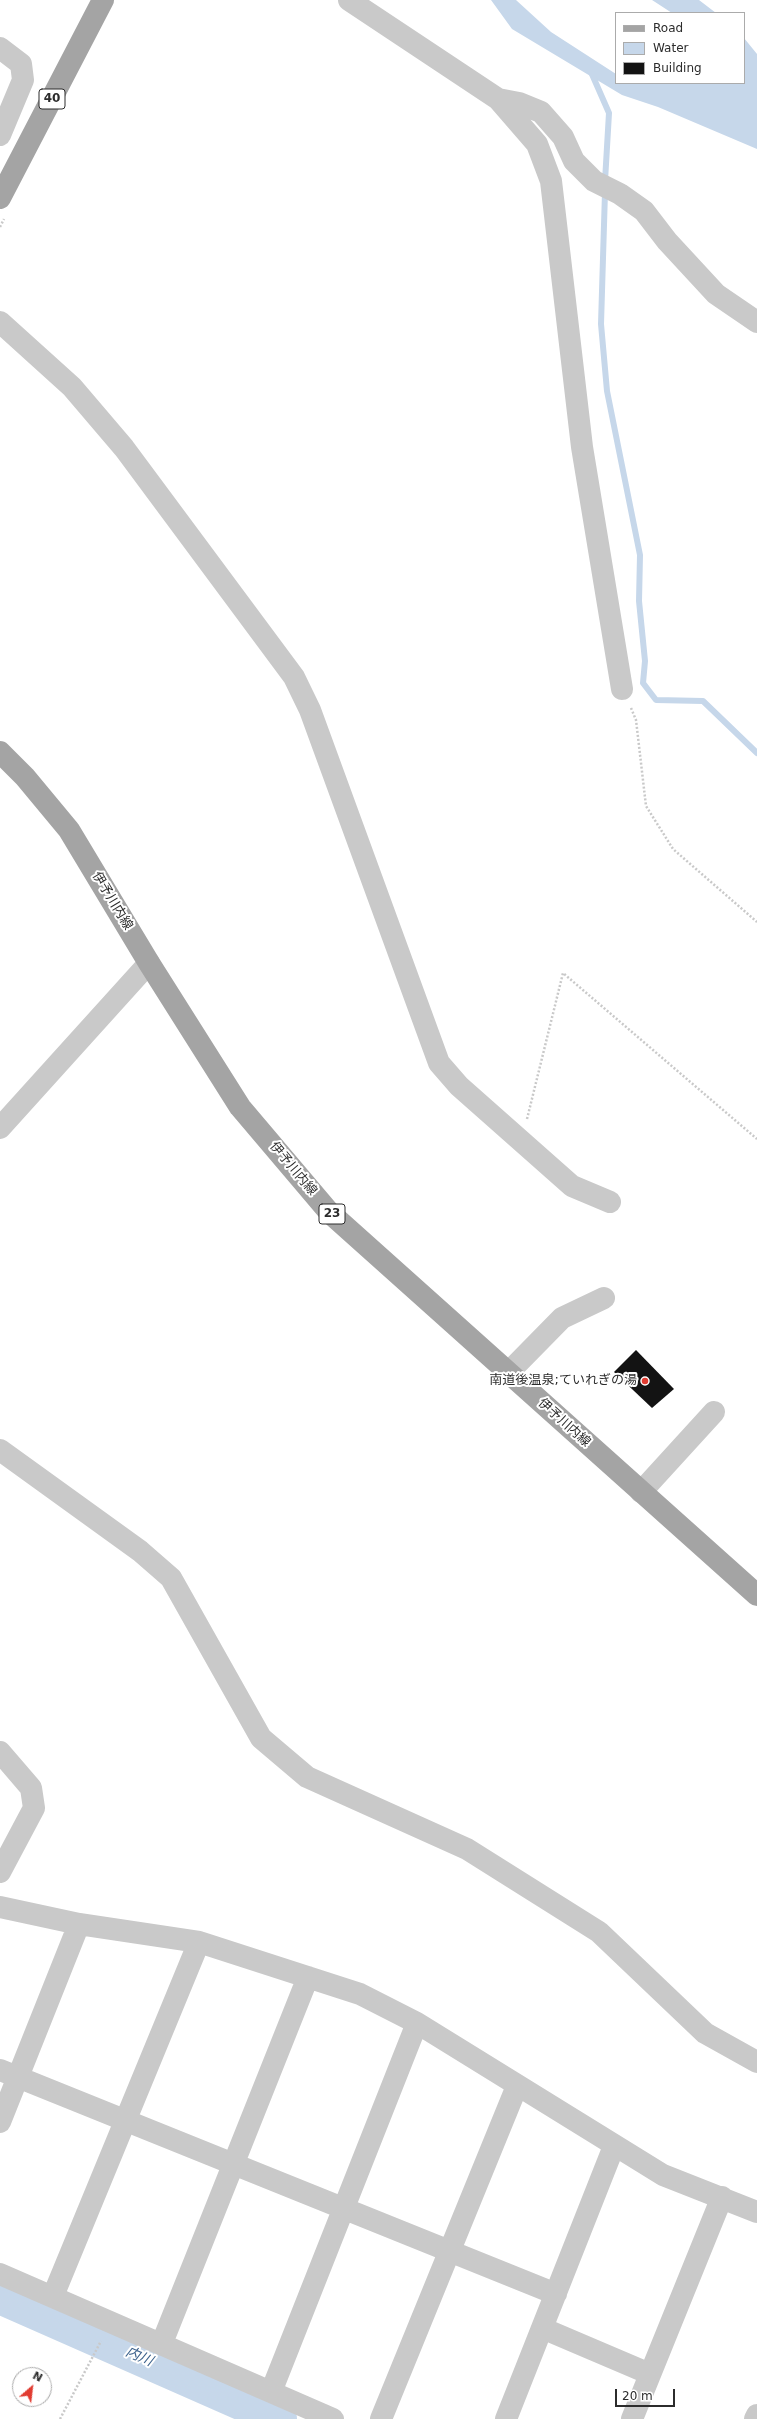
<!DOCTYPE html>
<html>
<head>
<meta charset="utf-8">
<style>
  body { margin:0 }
  #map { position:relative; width:757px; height:2419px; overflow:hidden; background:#fff; font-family:"DejaVu Sans",sans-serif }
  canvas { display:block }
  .legend { position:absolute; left:615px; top:12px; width:130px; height:72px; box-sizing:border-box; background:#fff; border:1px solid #ababab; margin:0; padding:5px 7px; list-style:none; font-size:12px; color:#2c2c2c }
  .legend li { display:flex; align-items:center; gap:8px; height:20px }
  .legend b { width:20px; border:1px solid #ababab }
  .north { position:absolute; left:12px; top:2367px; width:40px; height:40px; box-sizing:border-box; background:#fff; border:1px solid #ababab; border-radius:50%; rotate:28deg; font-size:11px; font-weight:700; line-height:16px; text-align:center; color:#2c2c2c }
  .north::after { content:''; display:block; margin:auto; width:14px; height:18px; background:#e13c31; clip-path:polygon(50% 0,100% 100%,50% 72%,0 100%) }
  .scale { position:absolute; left:615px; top:2389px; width:60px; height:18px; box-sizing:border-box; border:2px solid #2c2c2c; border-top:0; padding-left:5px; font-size:12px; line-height:14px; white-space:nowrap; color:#2c2c2c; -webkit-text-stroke:3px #fff; paint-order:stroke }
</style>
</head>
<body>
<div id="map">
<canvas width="757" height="2419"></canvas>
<ul class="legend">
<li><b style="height:5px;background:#a4a4a4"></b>Road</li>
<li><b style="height:11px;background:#c6d7ea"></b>Water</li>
<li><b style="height:11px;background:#131313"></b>Building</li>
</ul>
<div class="north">N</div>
<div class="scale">20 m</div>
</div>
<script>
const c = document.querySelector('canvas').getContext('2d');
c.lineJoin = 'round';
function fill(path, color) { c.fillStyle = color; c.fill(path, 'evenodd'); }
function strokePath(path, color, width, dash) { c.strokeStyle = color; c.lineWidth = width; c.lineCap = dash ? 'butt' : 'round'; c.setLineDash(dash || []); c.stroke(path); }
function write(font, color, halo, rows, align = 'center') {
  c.font = font + ' "DejaVu Sans","Noto Sans JP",sans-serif'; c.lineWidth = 4; c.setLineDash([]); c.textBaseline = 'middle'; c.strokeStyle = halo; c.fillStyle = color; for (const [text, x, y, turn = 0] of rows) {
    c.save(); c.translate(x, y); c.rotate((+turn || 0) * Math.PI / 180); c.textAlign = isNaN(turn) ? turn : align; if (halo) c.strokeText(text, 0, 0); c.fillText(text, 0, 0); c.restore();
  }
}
fill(new Path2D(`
  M 491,0 L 516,0 L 551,32 L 616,74 L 616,83 L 744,83 L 744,38 L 757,54 L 757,149 L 658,107 L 622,95 L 512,29 Z
  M 652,0 L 699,0 L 716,13 L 672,13 Z`), '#c6d7ea');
strokePath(new Path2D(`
  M 591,72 L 609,113 L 605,181
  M 605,192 L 601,324 L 607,391 L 640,555 L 639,601 L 645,661 L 643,683 L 656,700 L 703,701 L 757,753`), '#c6d7ea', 6);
strokePath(new Path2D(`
  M 0,2296 L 279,2419`), '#c6d7ea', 36);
fill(new Path2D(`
  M 636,1350 L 674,1389 L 652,1408 L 614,1372 Z`), '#131313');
strokePath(new Path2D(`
  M 0,227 L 4,219
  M 631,708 L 636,720 L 646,806 L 673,849 L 757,922
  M 527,1119 L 563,973 L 757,1139
  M 60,2419 L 101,2341`), '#c9c9c9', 2.5, [2, 2]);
strokePath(new Path2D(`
  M 349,0 L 498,99 L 537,144 L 551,181 L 582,447 L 622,689
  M 0,48 L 21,64 L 23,80 L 0,135
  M 498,99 L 519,103 L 541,112 L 563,137 L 574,161 L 594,181 L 620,194 L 644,211 L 667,241 L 716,294 L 757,322
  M 0,322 L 72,387 L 124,448 L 294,677 L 310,710 L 439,1063 L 459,1086 L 572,1186 L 610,1202
  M 0,1128 L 149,963
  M 508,1373 L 562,1318 L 604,1298
  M 0,1450 L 140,1551 L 171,1578 L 261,1738 L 307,1777 L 467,1849 L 599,1932 L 705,2033 L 757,2062
  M 641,1492 L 714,1412
  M 0,1752 L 31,1788 L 34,1808 L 0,1872
  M 0,1907 L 79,1924 L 199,1942 L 360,1994 L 417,2023 L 663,2175 L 757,2212
  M 0,2070 L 556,2294
  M 0,2122 L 79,1924
  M 0,2274 L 333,2419
  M 53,2296 L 199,1942
  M 542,2328 L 650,2374
  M 162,2343 L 308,1977
  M 271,2392 L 417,2023
  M 381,2419 L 517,2086
  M 506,2419 L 614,2146
  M 632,2419 L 722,2197
  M 755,2419 L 757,2415`), '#c9c9c9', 22);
strokePath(new Path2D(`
  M 0,198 L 103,0
  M 0,752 L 25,777 L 69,830 L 149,963 L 240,1107 L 329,1212 L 757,1595`), '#a4a4a4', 22);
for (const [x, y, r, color] of [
  [645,1381,4,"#e13c31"]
]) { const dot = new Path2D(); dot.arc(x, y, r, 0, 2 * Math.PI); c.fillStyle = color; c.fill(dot); strokePath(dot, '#fff', 1.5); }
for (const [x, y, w] of [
  [52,99,26],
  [332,1214,26]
]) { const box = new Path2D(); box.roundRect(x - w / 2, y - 10, w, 20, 3); c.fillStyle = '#fff'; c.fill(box); strokePath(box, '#2c2c2c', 1); }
write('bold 12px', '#2c2c2c', null, [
  ["40",52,99],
  ["23",332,1214]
]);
write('13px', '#2c2c2c', '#fff', [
  ["伊予川内線",112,901,59],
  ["伊予川内線",293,1169,50],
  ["伊予川内線",564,1423,42]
]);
write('13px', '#2c2c2c', '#fff', [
  ["南道後温泉;ていれぎの湯",637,1381]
], 'right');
write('italic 14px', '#3d628c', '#fff', [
  ["内川",139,2357,24]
]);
</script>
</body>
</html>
